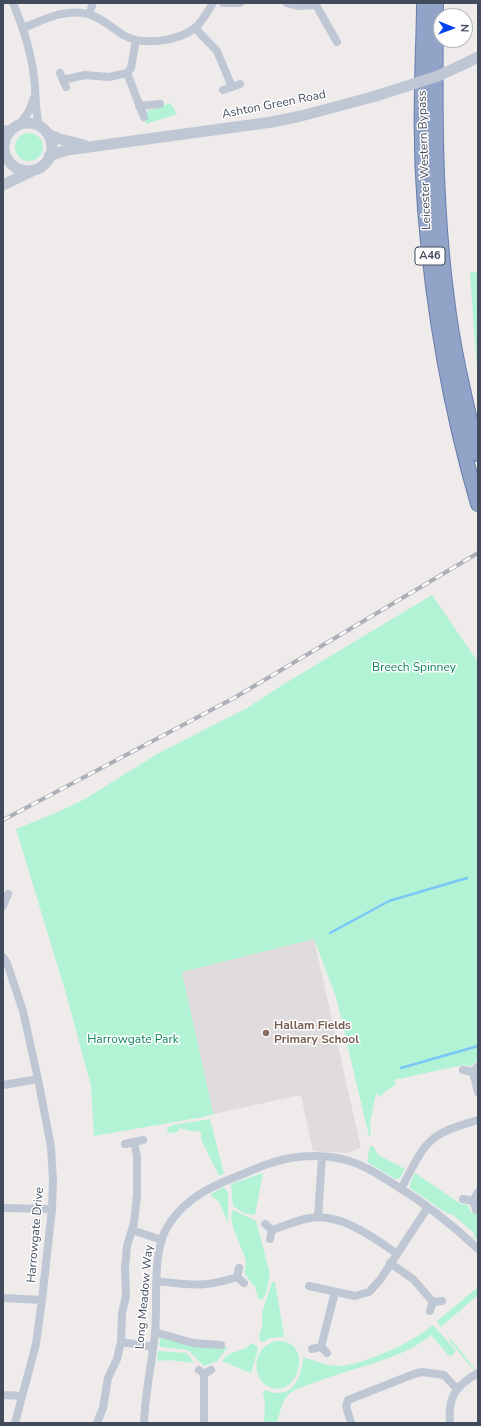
<!DOCTYPE html>
<html>
<head>
<meta charset="utf-8">
<style>
  body { margin:0 }
  #map { position:relative; width:481px; height:1426px; overflow:hidden; background:#efebeb; font-family:"Nunito Sans",sans-serif }
  canvas { display:block }
  .frame { position:absolute; inset:0; border:4px solid #424b5b; pointer-events:none }
  .north { position:absolute; left:433px; top:8px; width:40px; height:40px; box-sizing:border-box; background:#fff; border:1px solid #b3b7bd; border-radius:50%; rotate:91deg; font-size:11px; font-weight:700; line-height:16px; text-align:center; color:#424b5b }
  .north::after { content:''; display:block; margin:auto; width:14px; height:18px; background:#0444ef; clip-path:polygon(50% 0,100% 100%,50% 72%,0 100%) }
</style>
</head>
<body>
<div id="map">
<canvas width="481" height="1426"></canvas>
<div class="frame"></div>
<div class="north">N</div>
</div>
<script>
const c = document.querySelector('canvas').getContext('2d');
c.lineJoin = 'round';
function fill(path, color) { c.fillStyle = color; c.fill(path, 'evenodd'); }
function strokePath(path, color, width, dash) { c.strokeStyle = color; c.lineWidth = width; c.lineCap = dash ? 'butt' : 'round'; c.setLineDash(dash || []); c.stroke(path); }
function write(font, color, halo, rows, align = 'center') {
  c.font = font + ' "Nunito Sans",sans-serif'; c.lineWidth = 3; c.setLineDash([]); c.textBaseline = 'middle'; c.strokeStyle = halo; c.fillStyle = color; for (const [text, x, y, turn = 0] of rows) {
    c.save(); c.translate(x, y); c.rotate((+turn || 0) * Math.PI / 180); c.textAlign = isNaN(turn) ? turn : align; if (halo) c.strokeText(text, 0, 0); c.fillText(text, 0, 0); c.restore();
  }
}
fill(new Path2D(`
  M 314,939 L 361,1148 L 346,1153 L 313,1151 L 301,1095 L 213,1114 L 182,972 Z`), '#e0dcdd');
fill(new Path2D(`
  M 170,103 L 177,114 L 146,124 L 142,113 Z
  M15 147a14 14 0 1 1 28 0a14 14 0 1 1-28 0Z
  M 470,272 L 478,272 L 478,385 Z
  M 432,595 L 478,662 L 478,1060 L 471,1066 L 463,1065 L 394,1080 L 396,1085 L 387,1090 L 380,1097 L 376,1092 L 370,1123 L 371,1135 L 369,1136 L 336,997 L 314,939 L 182,972 L 213,1113 L 216,1113 L 203,1117 L 94,1136 L 91,1086 L 67,997 L 16,829 L 58,812 L 85,799 L 157,754 L 247,708 L 284,684 Z
  M 210,1119 L 224,1174 L 219,1176 L 201,1139 L 201,1133 L 197,1130 L 195,1132 L 179,1128 L 178,1132 L 168,1133 L 167,1128 L 173,1125 Z
  M 370,1146 L 373,1146 L 378,1155 L 405,1169 L 399,1179 L 395,1179 L 367,1162 Z
  M 263,1173 L 255,1215 L 244,1213 L 233,1206 L 231,1184 Z
  M 415,1173 L 461,1204 L 468,1205 L 471,1213 L 475,1211 L 478,1215 L 478,1240 L 474,1237 L 474,1233 L 452,1214 L 448,1214 L 410,1188 L 410,1184 Z
  M 223,1187 L 228,1192 L 228,1223 L 219,1202 L 210,1195 Z
  M 233,1210 L 256,1221 L 270,1274 L 266,1294 L 262,1300 L 258,1298 L 255,1287 L 245,1274 C 244,1270 246,1266 246,1262 C 244,1249 226,1221 233,1210 Z
  M 272,1282 L 275,1282 L 284,1335 L 283,1337 L 270,1338 L 263,1342 L 260,1341 L 259,1336 L 262,1327 L 262,1313 Z
  M 478,1287 L 478,1295 L 441,1327 L 437,1321 Z
  M 433,1325 L 456,1351 L 450,1357 L 431,1335 C 404,1359 351,1368 316,1382 C 308,1385 297,1388 290,1393 C 282,1399 280,1413 277,1423 L 264,1423 L 265,1403 L 263,1392 L 265,1390 C 269,1391 273,1393 278,1393 C 297,1393 302,1372 303,1357 C 315,1361 327,1366 340,1366 C 363,1365 415,1341 433,1325 Z
  M 161,1336 L 198,1346 L 228,1347 L 217,1361 L 204,1366 L 188,1350 L 161,1347 L 159,1345 Z
  M 451,1339 L 478,1373 L 477,1374 L 449,1340 Z
  M 276,1341 C 317,1338 298,1407 264,1384 C 250,1369 256,1346 276,1341 Z
  M 252,1343 L 257,1346 L 258,1349 L 251,1373 L 222,1361 C 232,1348 240,1355 252,1343 Z
  M 158,1351 L 187,1353 L 194,1363 L 169,1360 L 157,1361 Z`), '#b2f3d6');
strokePath(new Path2D(`
  M 330,933 L 389,901 L 467,878
  M 401,1068 L 478,1046`), '#7ac7f6', 2.5);
const trunk = new Path2D(`
  M 424,3 C 424,33 422,64 422,94 C 421,132 422,171 425,209 C 433,308 450,408 478,504
  M 436,3 C 435,102 434,201 447,299 C 453,351 466,403 478,454`);
strokePath(trunk, '#677dad', 16);
strokePath(new Path2D(`
  M 13,3 C 23,27 31,51 34,77 C 36,94 35,109 39,126
  M 223,3 L 240,3
  M 287,3 L 299,6 L 316,5 L 317,3
  M 316,5 L 337,42
  M 89,14 L 93,3
  M 23,28 C 44,20 65,8 88,14 C 101,17 113,29 125,36 C 144,46 178,41 195,28 C 202,22 208,11 213,3
  M 195,28 L 217,51 L 232,87
  M 60,73 L 66,87
  M 127,73 L 144,117
  M 63,80 L 85,75 L 109,77 L 127,73 L 131,68 L 136,40
  M 223,90 L 240,84
  M 139,106 L 160,104
  M 20,124 L 29,111 L 34,98
  M 3,129 L 10,130
  M 3,906 L 8,894
  M 3,957 L 7,963 L 23,1011 L 38,1079 L 51,1147 L 53,1180 L 52,1209 L 42,1300 L 36,1344 L 15,1423
  M 463,1070 L 473,1072 L 478,1066
  M 473,1072 L 478,1092
  M 3,1085 L 38,1079
  M 125,1144 L 143,1140
  M 401,1189 C 426,1142 425,1135 478,1120
  M 463,1199 L 473,1201 L 476,1210
  M 473,1201 L 478,1192
  M 3,1208 L 52,1209
  M 318,1217 L 322,1157
  M 265,1224 L 272,1230 L 270,1239
  M 132,1230 L 162,1240
  M 272,1230 C 284,1226 297,1220 310,1218 C 341,1213 372,1237 396,1253
  M 390,1263 L 413,1279 L 433,1302
  M 239,1268 L 237,1277 L 244,1283
  M 156,1281 C 191,1285 203,1288 237,1277
  M 309,1286 L 355,1296 L 369,1292 L 380,1280 L 428,1207
  M 3,1298 L 42,1300
  M 430,1311 L 433,1302 L 442,1301
  M 155,1332 L 193,1343 L 221,1345
  M 121,1342 L 153,1347
  M 321,1347 L 335,1292
  M 312,1349 L 321,1347 L 327,1353
  M 199,1370 L 204,1374 L 211,1370
  M 3,1395 L 22,1396
  M 97,1423 L 103,1408 L 108,1378 L 117,1359 L 121,1342 L 122,1313 L 126,1296 L 125,1268 L 127,1246 L 134,1223 L 137,1195 L 137,1156 L 134,1142
  M 144,1423 C 145,1393 152,1363 155,1333 C 158,1304 152,1258 165,1231 C 180,1202 208,1187 238,1176 C 257,1168 277,1159 298,1157 C 315,1155 335,1156 352,1162 C 366,1166 379,1175 392,1183 C 423,1202 452,1224 478,1249
  M 204,1423 L 204,1374
  M 351,1423 L 346,1406 L 348,1400 L 414,1374 L 422,1372 L 444,1375 L 457,1389
  M 450,1423 C 448,1397 455,1386 478,1373`), '#bfc7d5', 8);
strokePath(new Path2D(`
  M 462,65 L 478,57
  M4 147a24 24 0 1 1 48 0a24 24 0 1 1-48 0Z
  M 48,134 L 60,139 L 84,145
  M 49,156 L 67,150 L 272,122 L 301,116 L 376,96
  M 3,185 L 32,171`), '#bfc7d5', 11);
strokePath(trunk, '#92a3c8', 14);
const rail = new Path2D(`
  M 3,820 L 234,698 L 478,553`);
strokePath(rail, '#acafb7', 4);
strokePath(rail, '#fff', 2.5, [8]);
strokePath(new Path2D(`
  M 376,96 L 438,76 L 462,65`), '#bfc7d5', 11);
for (const [x, y, r, color] of [
  [266,1033,4,"#8d6e63"]
]) { const dot = new Path2D(); dot.arc(x, y, r, 0, 2 * Math.PI); c.fillStyle = color; c.fill(dot); strokePath(dot, '#fff', 1.5); }
for (const [x, y, w] of [
  [430,256,30]
]) { const box = new Path2D(); box.roundRect(x - w / 2, y - 9, w, 18, 3); c.fillStyle = '#fff'; c.fill(box); strokePath(box, '#424b5b', 1); }
write('bold 11px', '#424b5b', null, [
  ["A46",430,256]
]);
write('12px', '#424b5b', '#fff', [
  ["Ashton Green Road",274,105,-11],
  ["Leicester Western Bypass",425,160,-92],
  ["Harrowgate Drive",36,1235,-85],
  ["Long Meadow Way",145,1297,-85]
]);
write('12px', '#0c835b', '#fff', [
  ["Breech Spinney",414,668],
  ["Harrowgate Park",133,1040]
]);
write('bold 12px', '#785e54', '#fff', [
  ["Hallam Fields",274,1026],
  ["Primary School",274,1040]
], 'left');
</script>
</body>
</html>
